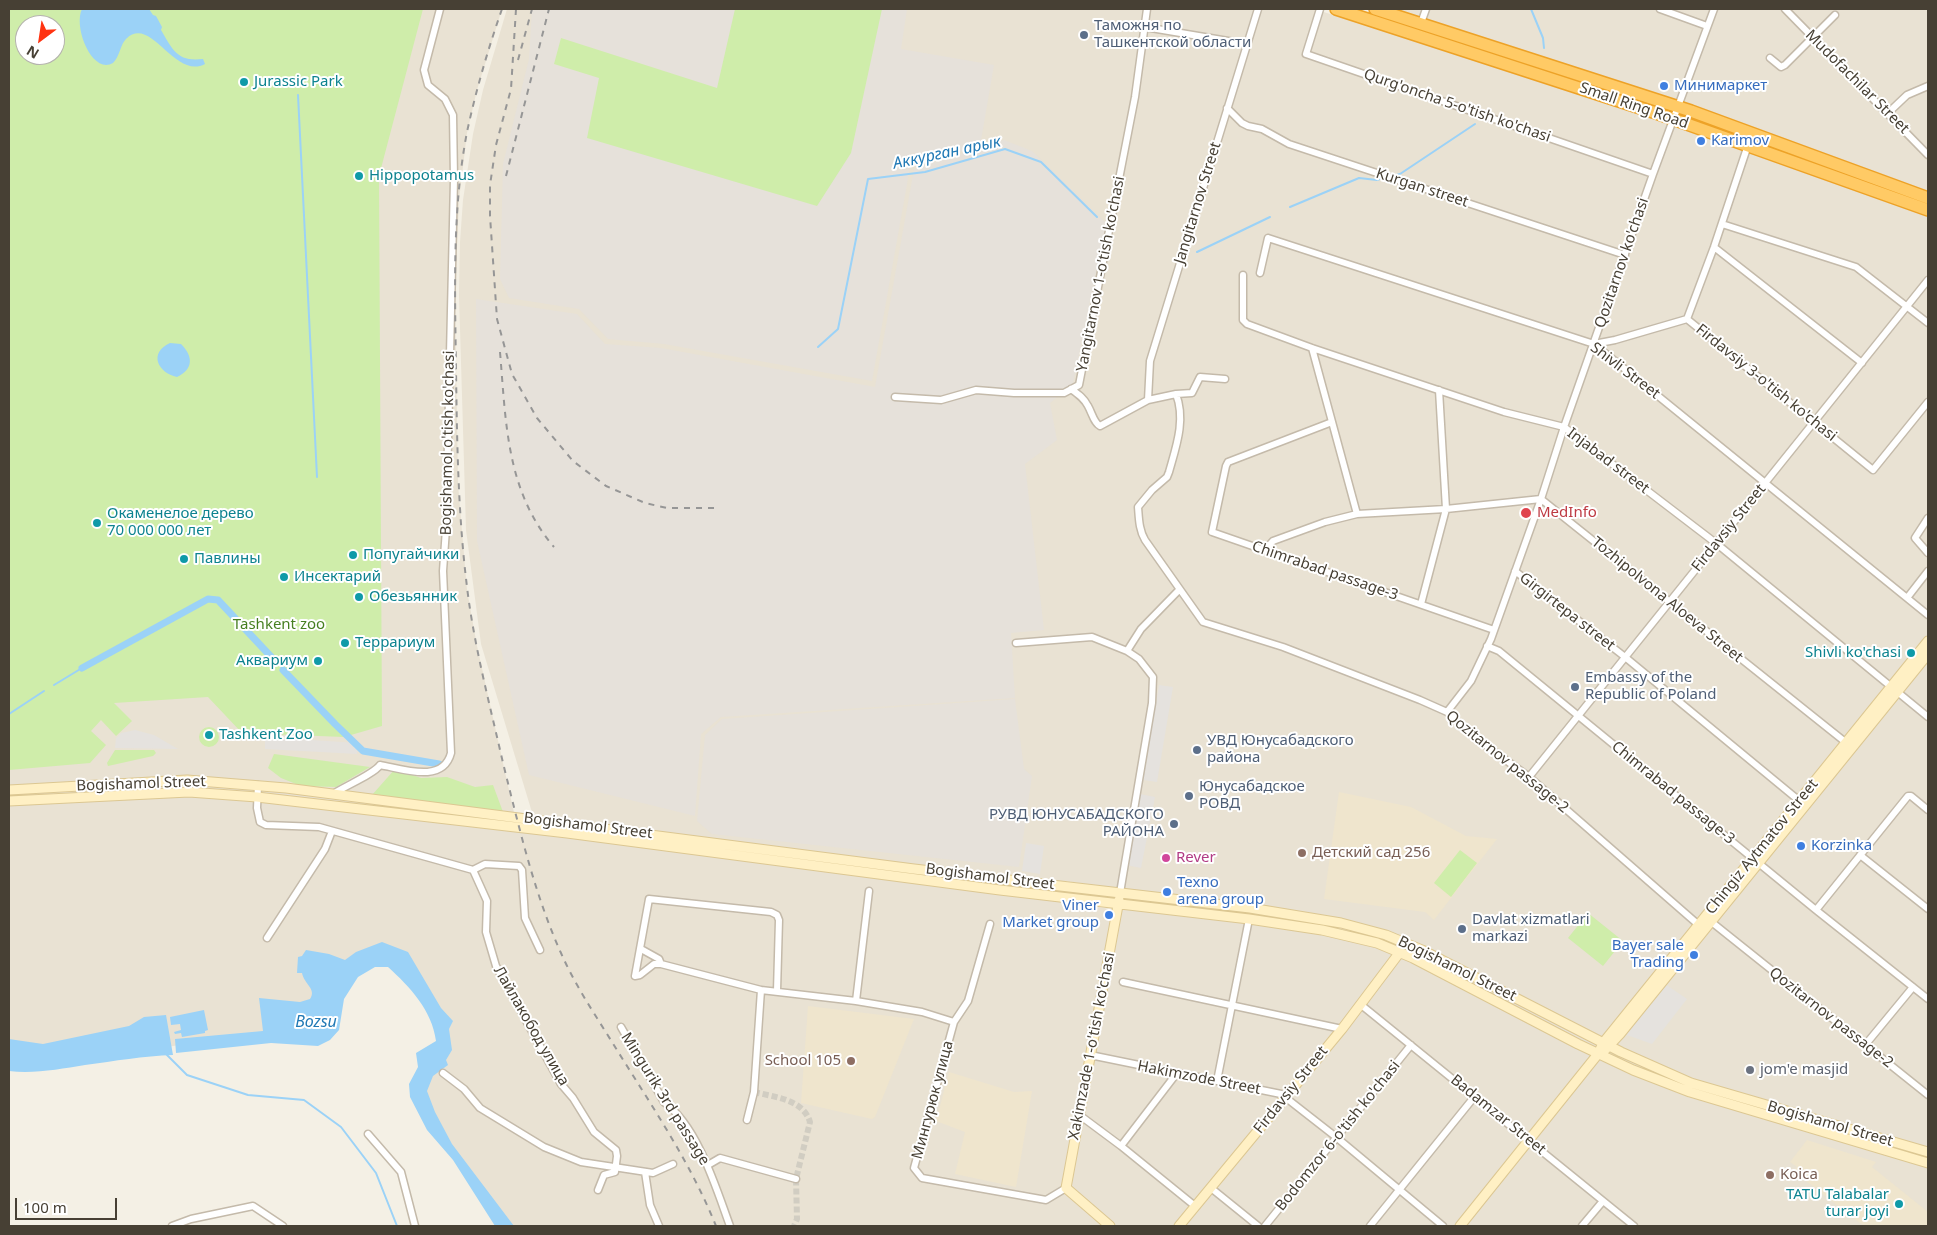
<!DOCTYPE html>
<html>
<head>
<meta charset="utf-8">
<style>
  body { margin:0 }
  #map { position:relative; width:1937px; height:1235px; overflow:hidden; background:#f4f0e5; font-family:"Noto Sans",sans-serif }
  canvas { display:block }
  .frame { position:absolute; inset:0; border:10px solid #474034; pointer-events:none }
  .north { position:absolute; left:15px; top:15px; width:50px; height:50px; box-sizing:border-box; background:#fff; border:1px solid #b5b3ae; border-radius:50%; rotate:211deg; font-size:14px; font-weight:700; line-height:20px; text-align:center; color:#474034 }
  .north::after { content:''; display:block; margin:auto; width:18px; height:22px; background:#f31; clip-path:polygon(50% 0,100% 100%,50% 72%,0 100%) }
  .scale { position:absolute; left:15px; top:1198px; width:102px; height:22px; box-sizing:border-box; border:2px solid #474034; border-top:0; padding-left:6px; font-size:15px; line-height:18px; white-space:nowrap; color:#474034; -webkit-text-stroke:4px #fff; paint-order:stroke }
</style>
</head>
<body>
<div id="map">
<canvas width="1937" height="1235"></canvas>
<div class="frame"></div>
<div class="north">N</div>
<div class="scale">100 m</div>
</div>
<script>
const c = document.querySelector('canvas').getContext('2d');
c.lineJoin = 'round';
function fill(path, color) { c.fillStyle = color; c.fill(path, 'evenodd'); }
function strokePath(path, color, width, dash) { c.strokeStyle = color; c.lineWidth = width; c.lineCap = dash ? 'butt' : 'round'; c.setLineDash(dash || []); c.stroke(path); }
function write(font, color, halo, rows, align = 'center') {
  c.font = font + ' "Noto Sans",sans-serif'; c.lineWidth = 4; c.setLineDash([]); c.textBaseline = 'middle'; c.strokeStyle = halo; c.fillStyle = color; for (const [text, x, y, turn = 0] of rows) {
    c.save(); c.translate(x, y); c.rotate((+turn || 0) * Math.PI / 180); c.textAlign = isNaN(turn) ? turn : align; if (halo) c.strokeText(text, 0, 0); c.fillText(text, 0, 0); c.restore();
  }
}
fill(new Path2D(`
  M 9,9 L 502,9 L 477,90 L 467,133 L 459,200 L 455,293 L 458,484 L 467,590 L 477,646 L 515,817 L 442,809 L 441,820 L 917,882 L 1111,909 L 1115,889 L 1073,882 L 914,869 L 534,819 L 481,644 L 466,530 L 459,295 L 460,242 L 463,200 L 473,134 L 483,90 L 507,9 L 1314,9 L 1417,41 L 1422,23 L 1375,9 L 1928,9 L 1928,1226 L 508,1226 L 419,1107 L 442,1044 L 409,969 L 366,955 L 291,1028 L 160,1048 L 9,1053 ZM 25,25 L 55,25 L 55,55 L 25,55 Z`), '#e9e2d3');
fill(new Path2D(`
  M 532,9 L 907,9 L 901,49 L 994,65 L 980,146 L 910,167 L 872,381 L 664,344 L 608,339 L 579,309 L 509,298 L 500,279 L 503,164 L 529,59 Z
  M 1004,140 L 1032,151 L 1106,223 L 1073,384 L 1050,403 L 1057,440 L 1025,464 L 1044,630 L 1011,633 L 1015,698 L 721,717 L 701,734 L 695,816 L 529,775 L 477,541 L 476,299 L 577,314 L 605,344 L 661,348 L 875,387 L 914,169 Z
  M 1015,699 L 1024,769 L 1032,776 L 1019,867 L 712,834 L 697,821 L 705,735 L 722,719 Z`), '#e6e1da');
fill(new Path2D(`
  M 1339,792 L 1411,807 L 1466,836 L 1497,839 L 1434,920 L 1425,912 L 1324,899 Z
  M 808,1006 L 914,1019 L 875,1117 L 872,1119 L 801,1103 Z
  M 949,1072 L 1014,1092 L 1032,1091 L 1016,1187 L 955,1174 L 965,1132 L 936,1121 Z
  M 1807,1140 L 1876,1162 L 1872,1167 L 1928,1212 L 1928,1226 L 1864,1226 L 1793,1171 L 1797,1167 L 1790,1162 Z`), '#efe5cd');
fill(new Path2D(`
  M 9,9 L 423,9 L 379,176 L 382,726 L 344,737 L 242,733 L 208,697 L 114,703 L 132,721 L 116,736 L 101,720 L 91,731 L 106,745 L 90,763 L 9,770 ZM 25,25 L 55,25 L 55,55 L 25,55 Z
  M 735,9 L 882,9 L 851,153 L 817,206 L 587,138 L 599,78 L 554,64 L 561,38 L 717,88 Z
  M199 737a10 10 0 1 1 20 0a10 10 0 1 1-20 0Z
  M 115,750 L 154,750 L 156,753 L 153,756 L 108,766 L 107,763 Z
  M 274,754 L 370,767 L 336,787 L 301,786 L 281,778 L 268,768 Z
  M 395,769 L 421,778 L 447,777 L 475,787 L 493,785 L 503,812 L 372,795 Z
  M 1460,850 L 1477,863 L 1451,897 L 1434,883 Z
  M 1588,913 L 1623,941 L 1603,966 L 1568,938 Z`), '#cfedaa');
fill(new Path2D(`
  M 1159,685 L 1173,687 L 1157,782 L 1143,780 Z
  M 135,730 L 154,735 L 178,749 L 115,748 L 116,738 L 121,733 Z
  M 265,737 L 358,743 L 357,754 L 265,749 Z
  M 1140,794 L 1155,797 L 1141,868 L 1126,865 Z
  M 1026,843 L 1044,846 L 1040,874 L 1022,871 Z
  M 1665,984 L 1687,999 L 1652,1044 L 1624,1034 Z`), '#e5e2de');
fill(new Path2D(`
  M 82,9 L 149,9 L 153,15 L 156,16 L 162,27 L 161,30 C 173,50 177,62 203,59 L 205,64 C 174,80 151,14 126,39 C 120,45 120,56 113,63 C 92,75 73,27 82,9 Z
  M 170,343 L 181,344 C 193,356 194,369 177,377 C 158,373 148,353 170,343 Z
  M 382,942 L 408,952 L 441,1008 L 453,1021 L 449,1029 L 452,1050 L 446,1060 L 448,1065 L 433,1076 L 427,1091 L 435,1112 L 452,1144 L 514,1226 L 495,1226 L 453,1160 L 427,1130 L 410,1097 L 409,1084 L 418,1067 L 416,1053 L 436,1041 C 432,1010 410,987 388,967 L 375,967 L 358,977 L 344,999 L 339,1030 L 330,1040 L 318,1046 L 271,1043 L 176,1053 L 175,1039 L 263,1031 L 259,998 L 300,1002 L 310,999 C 317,989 304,984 302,973 L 297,973 L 298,957 L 302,956 L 306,950 L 329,954 L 345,960 L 356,952 Z
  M 204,1010 L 208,1030 L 205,1031 L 205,1033 L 182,1037 L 181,1033 L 175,1034 L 174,1032 L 181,1030 L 180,1024 L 171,1025 L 170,1017 Z
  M 166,1015 L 173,1055 C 143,1056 115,1061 85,1065 C 60,1069 34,1074 9,1071 L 9,1039 L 43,1044 L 129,1026 L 144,1017 Z`), '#9bd2f7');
strokePath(new Path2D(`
  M 1531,9 L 1543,38 L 1544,48
  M 298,95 L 317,477
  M 1393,176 L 1400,174 L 1475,124
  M 1290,207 L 1359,178 L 1377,180 L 1383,178
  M 1197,252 L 1270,217
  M 818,347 L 838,329 L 868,179 L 925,172 L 1005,149 L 1041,162 L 1097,217
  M 54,685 L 82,668
  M 9,714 L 44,691
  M 165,1053 L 187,1075 L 248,1095 L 304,1100 L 341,1127 L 376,1173 L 397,1226`), '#9bd2f7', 2);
strokePath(new Path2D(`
  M 82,668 L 208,599 L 218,600 L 276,662
  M 283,670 L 335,724 L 363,751 L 439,764`), '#9bd2f7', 7);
strokePath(new Path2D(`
  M 754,1092 C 774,1097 803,1099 810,1122 L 796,1179 L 797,1219 L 794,1226`), '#d1cdc2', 6, [6, 3]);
const street = new Path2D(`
  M 1320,9 L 1306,54 L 1653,174
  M 1660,9 L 1707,26
  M 1785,9 L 1928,155
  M 1421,23 L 1426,9
  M 1145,27 L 1246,44
  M 1770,58 L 1781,67 L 1785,65 L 1835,15
  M 1227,108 L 1242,123 L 1248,126 L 1262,129 L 1289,144 L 1625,255
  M 1888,113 L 1907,95 L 1928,86
  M 1722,224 L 1856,267 L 1928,323
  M 1714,247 L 1862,363
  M 1260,273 L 1268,238 L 1594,344 L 1928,615
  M 1243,275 L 1243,320 L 1247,324 L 1312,348 L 1504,412 L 1564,427 L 1717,544 L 1928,717
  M 1687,319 L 1714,247 L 1748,145
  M 1594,344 L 1615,340 L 1687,319 L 1873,470 L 1928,402
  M 1312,348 L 1357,514
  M 1071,389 C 1078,394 1084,398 1088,406 C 1092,413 1094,423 1100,426 L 1148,400 L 1176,394 L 1192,393 L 1200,377 L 1225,379
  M 1176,394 C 1186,420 1176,447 1169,472 L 1167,477 L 1152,490 L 1138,507 C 1139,519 1139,530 1145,540 L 1203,622 L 1283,647 L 1420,700 L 1447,712 L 1473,736 L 1529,777 L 1701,927
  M 895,397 L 941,400 L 976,390 L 1014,393 L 1064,393 L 1079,385 L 1135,97 L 1147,9
  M 1148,400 L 1150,361 L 1258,9
  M 1332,422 L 1228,462 L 1226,466 L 1212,532 L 1494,630
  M 1928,518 L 1915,538 L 1928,553
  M 1265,550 L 1273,541 L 1325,522 L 1357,514 L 1446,509 L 1541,499 L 1849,745
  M 1515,571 L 1625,657 L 1802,803
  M 1907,598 L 1928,571
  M 1421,604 L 1446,509 L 1439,390
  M 1016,643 L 1092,637 L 1127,651 L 1139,659 L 1153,677 L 1152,703 L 1120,893
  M 1487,646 L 1499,651 L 1816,910 L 1928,999
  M 1127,651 L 1141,629 L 1179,590
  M 1447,712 L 1471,681 L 1491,639 L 1541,499 L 1564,427 L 1653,174 L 1714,9
  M 1529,777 L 1928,280
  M 258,785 L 257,808 L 260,822 L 266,825 L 319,827 L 473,870 L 485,864 L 519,866 L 522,870 L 525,918 L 540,950
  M 333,794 C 345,786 374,774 380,765 C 403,769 443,784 451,753 L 443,571 L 446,529 L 454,179 L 453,115 L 445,99 L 428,85 L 424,70 L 440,9
  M 1860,855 L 1928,909
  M 473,870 L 487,901 L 486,932 L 496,966 L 561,1084 L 573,1098 L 594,1132 L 616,1150 L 617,1156 L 615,1172 L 604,1175 L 598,1190
  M 1816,910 L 1908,796 L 1911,796 L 1928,810
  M 1709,920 L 1928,1095
  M 990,924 L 968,1001 L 954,1022 L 914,1168 L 922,1178 L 1046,1200 L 1066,1188
  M 267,938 L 325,849 L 332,831
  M 641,949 L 659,959 L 661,964
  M 635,976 L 640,975 L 654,964 L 661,964 L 761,990 L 856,1001 L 922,1012 L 954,1022
  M 635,976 L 649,899 L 771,912 L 777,915 L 779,920 L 777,991
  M 1123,982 L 1342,1029
  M 856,1001 L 869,891
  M 1360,1004 L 1634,1226
  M 621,1027 L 664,1102 C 698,1127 716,1188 730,1226
  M 1866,1044 L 1913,987
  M 1090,1055 L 1281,1094 L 1336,1137 L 1443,1226
  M 443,1073 L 464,1089 L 480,1108 L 544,1147 L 581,1162 L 653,1173 L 673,1164
  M 1217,1081 L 1249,919
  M 1078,1114 L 1121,1146 L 1195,1206
  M 747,1120 L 754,1092 L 761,990
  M 368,1134 L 401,1172 L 415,1226
  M 1121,1146 L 1177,1073
  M 708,1165 L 720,1158 L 796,1179
  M 645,1172 L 650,1205 L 659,1226
  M 1211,1188 L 1258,1226
  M 172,1226 L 191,1219 L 253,1206 L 283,1226
  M 1265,1226 L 1411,1045
  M 1370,1226 L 1475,1096
  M 1582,1226 L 1603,1201`);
const secondary = new Path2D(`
  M 9,790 L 187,780 L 286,788 L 914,869 L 1250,908 L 1341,923 L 1386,935 L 1422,950 L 1621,1052 L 1691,1083 L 1928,1152
  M 9,801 L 189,792 L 257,797 L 567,833 L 1000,890 L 1249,919 L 1322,930 L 1377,943 L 1413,958 L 1578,1044 L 1633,1070 L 1690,1092 L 1928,1163
  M 1605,1050 L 1620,1034 L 1928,654
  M 1110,1226 L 1066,1188 L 1119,900
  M 1179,1226 L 1342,1029 L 1400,952
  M 1460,1226 L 1598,1054 L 1603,1043 L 1928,641`);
const highway = new Path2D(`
  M 1336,9 L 1653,112 L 1928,210
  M 1375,9 L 1691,111 L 1928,198`);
strokePath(street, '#c4baaa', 9);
strokePath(secondary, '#dcc792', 11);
strokePath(highway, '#eda227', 14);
strokePath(street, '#fff', 6);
strokePath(secondary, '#fff0c4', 9);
strokePath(highway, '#ffca65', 11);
strokePath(new Path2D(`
  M 502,9 C 488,49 476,90 467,132 C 452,210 455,290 456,369 C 457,442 458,514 467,587 C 474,646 490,705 503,763 C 519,827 534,893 561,953 C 575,985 594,1013 612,1042 C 649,1102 690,1161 716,1226
  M 516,9 L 511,89 L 496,145 L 490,185 L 490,216 L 497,319 L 512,374 L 537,418 L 557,442 L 573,461 L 606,486 L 645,503 L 667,508 L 719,508
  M 518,60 L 532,9
  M 506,176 L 549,9
  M 500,352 C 506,422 506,491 554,547`), '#969696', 2, [6, 6]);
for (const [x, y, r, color] of [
  [1084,35,5,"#5c6f8a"],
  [244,82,5,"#0f9aa8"],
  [1664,86,5,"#3f7fe0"],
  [1701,141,5,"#3f7fe0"],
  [359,176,5,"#0f9aa8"],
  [1526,513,6,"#e0444e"],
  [97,523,5,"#0f9aa8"],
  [353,555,5,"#0f9aa8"],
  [184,559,5,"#0f9aa8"],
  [284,577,5,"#0f9aa8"],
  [359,597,5,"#0f9aa8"],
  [345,643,5,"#0f9aa8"],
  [1911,653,5,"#0f9aa8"],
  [318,661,5,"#0f9aa8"],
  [1575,687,5,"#5c6f8a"],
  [209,735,5,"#0f9aa8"],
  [1197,750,5,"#5c6f8a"],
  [1189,796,5,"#5c6f8a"],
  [1174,824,5,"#5c6f8a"],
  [1801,846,5,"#3f7fe0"],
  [1302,853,5,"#8d6e63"],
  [1166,858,5,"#d1479c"],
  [1167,892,5,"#3f7fe0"],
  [1109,915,5,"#3f7fe0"],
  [1462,929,5,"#5c6f8a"],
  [1694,955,5,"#3f7fe0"],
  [851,1061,5,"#8d6e63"],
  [1750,1070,5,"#6b7280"],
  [1770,1175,5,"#8d6e63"],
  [1899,1204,5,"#0f9aa8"]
]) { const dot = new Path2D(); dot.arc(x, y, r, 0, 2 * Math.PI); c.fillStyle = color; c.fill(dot); strokePath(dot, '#fff', 2); }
write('15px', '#4e5e75', '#fff', [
  ["Таможня по",1094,26],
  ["Ташкентской области",1094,43],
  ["Embassy of the",1585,678],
  ["Republic of Poland",1585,695],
  ["УВД Юнусабадского",1207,741],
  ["района",1207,758],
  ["Юнусабадское",1199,787],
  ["РОВД",1199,804],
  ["РУВД ЮНУСАБАДСКОГО",1164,815,"right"],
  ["РАЙОНА",1164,832,"right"],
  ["Davlat xizmatlari",1472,920],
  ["markazi",1472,937]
], 'left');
write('15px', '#0d838f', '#fff', [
  ["Jurassic Park",254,82],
  ["Hippopotamus",369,176],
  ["Окаменелое дерево",107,514],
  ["70 000 000 лет",107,531],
  ["Попугайчики",363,555],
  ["Павлины",194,559],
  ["Инсектарий",294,577],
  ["Обезьянник",369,597],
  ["Террариум",355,643],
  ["Shivli ko'chasi",1901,653,"right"],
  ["Аквариум",308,661,"right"],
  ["Tashkent Zoo",219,735],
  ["TATU Talabalar",1889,1195,"right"],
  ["turar joyi",1889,1212,"right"]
], 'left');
write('15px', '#474034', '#fff', [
  ["Mudofachilar Street",1857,82,45],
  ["Qurg'oncha 5-o'tish ko'chasi",1457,106,19],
  ["Small Ring Road",1634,106,19],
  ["Kurgan street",1422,188,18],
  ["Jangitarnov Street",1198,203,-73],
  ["Qozitarnov ko'chasi",1622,263,-71],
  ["Yangitarnov 1-o'tish ko'chasi",1101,274,-79],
  ["Shivli Street",1625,371,37],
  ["Firdavsiy 3-o'tish ko'chasi",1766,383,39],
  ["Bogishamol o'tish ko'chasi",448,443,-89],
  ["Injаbаd street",1608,461,37],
  ["Firdavsiy Street",1729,528,-51],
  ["Chimrаbаd passage-3",1325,571,19],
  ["Tozhipolvona Aloeva Street",1667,600,39],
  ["Girgirtepa street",1567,612,38],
  ["Qozitarnov passage-2",1507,762,39],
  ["Bogishamol Street",141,784,-2],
  ["Chimrаbаd passage-3",1673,793,39],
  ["Bogishamol Street",588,826,7],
  ["Chingiz Aytmatov Street",1762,847,-51],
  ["Bogishamol Street",990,877,7],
  ["Bogishamol Street",1457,969,26],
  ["Qozitarnov passage-2",1831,1018,38],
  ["Лайлакобод улица",531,1026,60],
  ["Xakimzade 1-o'tish ko'chasi",1092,1046,-79],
  ["Hakimzode Street",1199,1078,11],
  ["Firdavsiy Street",1291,1090,-51],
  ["Mingurik 3rd passage",665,1099,58],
  ["Мингурюк улица",933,1100,-75],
  ["Badamzar Street",1498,1115,39],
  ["Bogishamol Street",1830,1124,16],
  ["Bodomzor 6-o'tish ko'chasi",1338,1136,-51]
]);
write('15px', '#366cbe', '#fff', [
  ["Минимаркет",1674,86],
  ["Karimov",1711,141],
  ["Korzinka",1811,846],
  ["Texno",1177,883],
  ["arena group",1177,900],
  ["Viner",1099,906,"right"],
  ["Market group",1099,923,"right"],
  ["Bayer sale",1684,946,"right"],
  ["Trading",1684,963,"right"]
], 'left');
write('15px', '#be3a42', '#fff', [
  ["MedInfo",1537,513]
], 'left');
write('15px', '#467f21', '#fff', [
  ["Tashkent zoo",279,625]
]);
write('15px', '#785e54', '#fff', [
  ["Детский сад 256",1312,853],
  ["School 105",841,1061,"right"],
  ["Koica",1780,1175]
], 'left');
write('15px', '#b23c85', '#fff', [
  ["Rever",1176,858]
], 'left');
write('15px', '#5b616d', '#fff', [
  ["jom'e masjid",1760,1070]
], 'left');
write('italic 16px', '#2179b5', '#fff', [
  ["Аккурган арык",947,153,-12],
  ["Bozsu",316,1022]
]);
</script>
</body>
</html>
